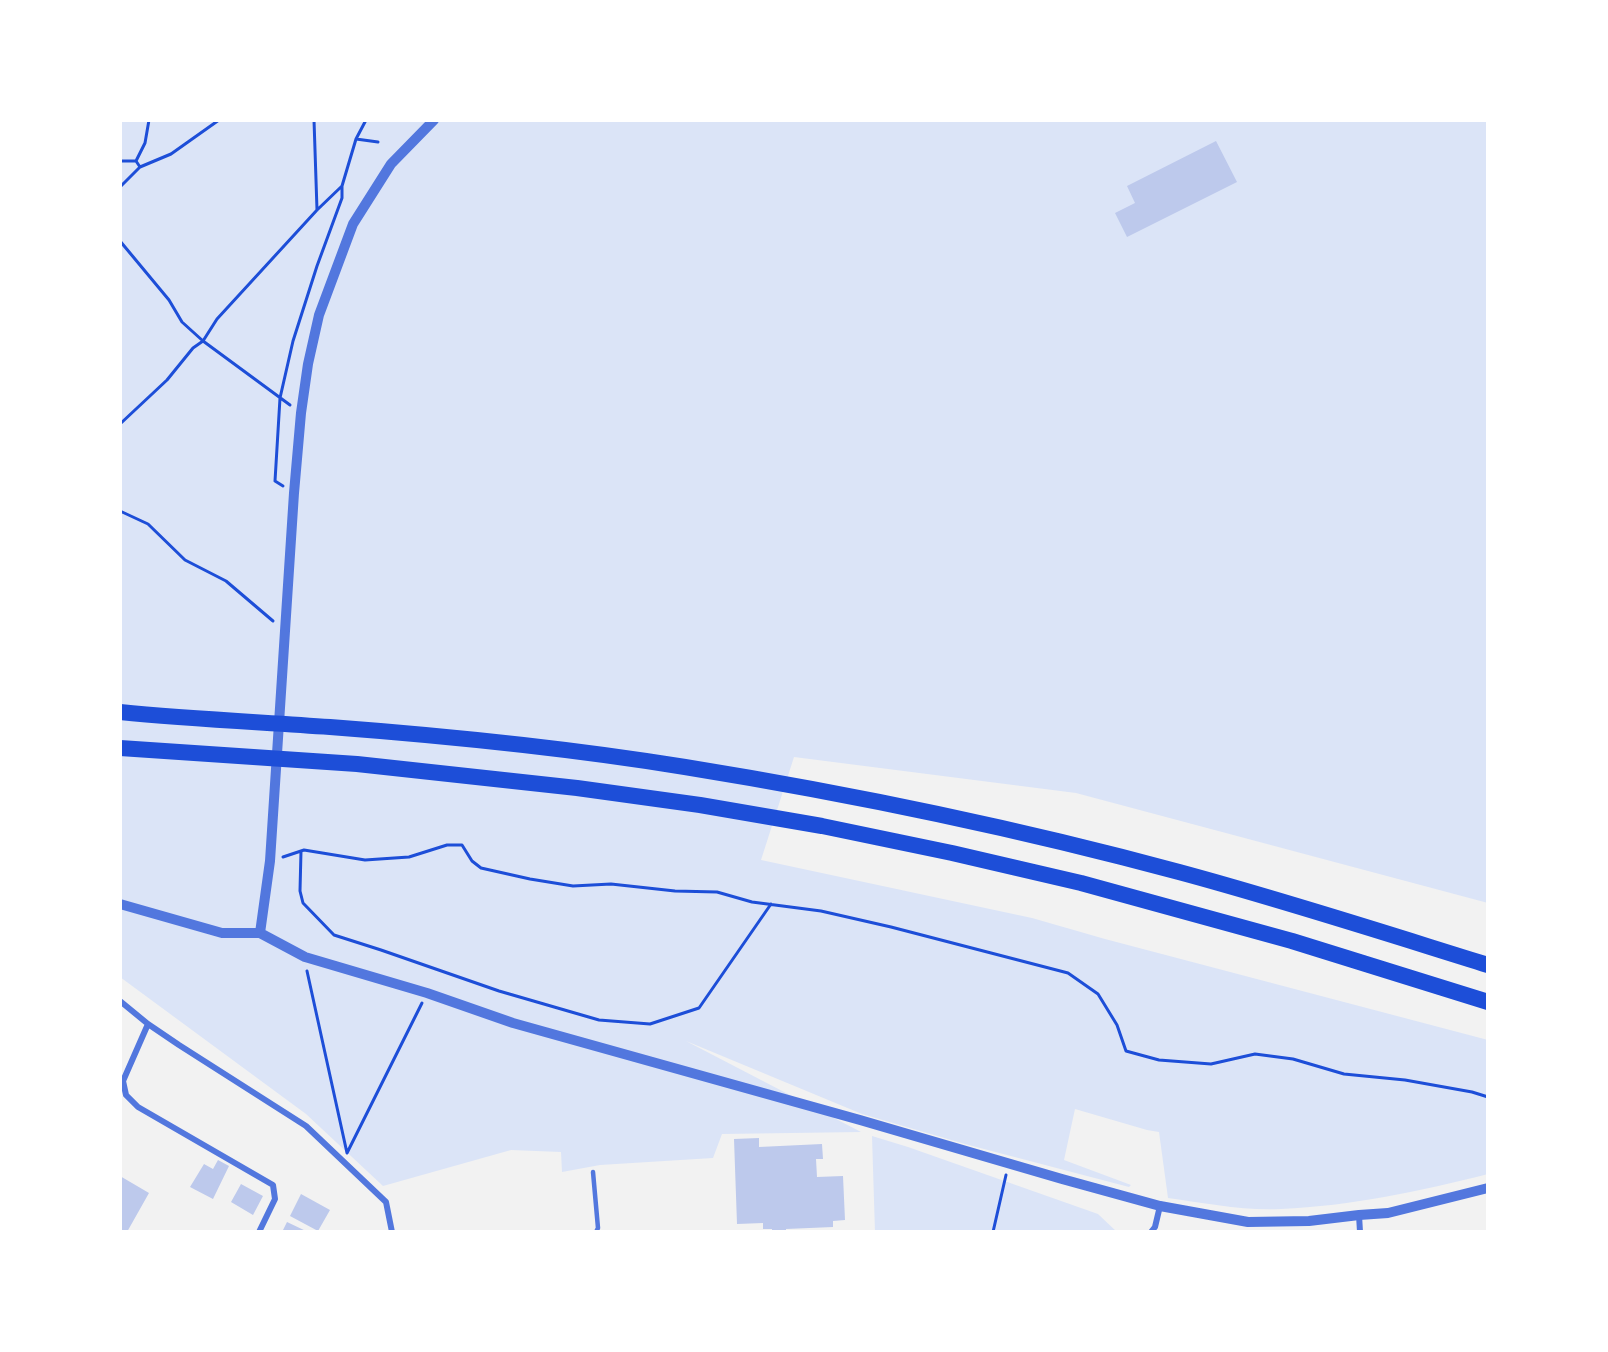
<!DOCTYPE html>
<html>
<head>
<meta charset="utf-8">
<style>
  body { margin:0 }
  #map { position:relative; width:1608px; height:1352px; overflow:hidden; background:#f2f2f2; font-family:Manrope,sans-serif }
  canvas { display:block }
  .frame { position:absolute; inset:0; border:122px solid #fff; pointer-events:none }
</style>
</head>
<body>
<div id="map">
<canvas width="1608" height="1352"></canvas>
<div class="frame"></div>
</div>
<script>
const c = document.querySelector('canvas').getContext('2d');
c.lineJoin = 'round';
function fill(path, color) { c.fillStyle = color; c.fill(path, 'evenodd'); }
function strokePath(path, color, width, dash) { c.strokeStyle = color; c.lineWidth = width; c.lineCap = dash ? 'butt' : 'round'; c.setLineDash(dash || []); c.stroke(path); }
fill(new Path2D(`
  M 120,120 L 1488,120 L 1488,903 L 1076,793 L 794,757 L 761,860 L 1032,918 L 1105,939 L 1488,1040 L 1488,1174 C 1421,1191 1351,1206 1281,1209 C 1244,1211 1205,1203 1168,1198 L 1159,1132 L 1147,1130 L 1075,1109 L 1064,1160 L 1131,1185 L 1129,1187 L 965,1144 L 862,1114 L 686,1041 L 861,1132 L 722,1134 L 713,1158 L 600,1165 L 562,1172 L 561,1152 L 511,1150 L 383,1186 L 306,1114 L 120,977 Z
  M 872,1136 L 908,1147 L 1098,1214 L 1117,1232 L 875,1232 Z`), '#dbe4f7');
fill(new Path2D(`
  M 1216,141 L 1237,182 L 1127,237 L 1115,213 L 1135,203 L 1127,186 Z
  M 759,1138 L 759,1147 L 822,1144 L 823,1159 L 816,1159 L 817,1177 L 843,1176 L 845,1220 L 833,1221 L 833,1227 L 786,1229 L 786,1232 L 772,1232 L 772,1229 L 763,1229 L 763,1223 L 737,1224 L 734,1139 Z
  M 218,1160 L 229,1166 L 213,1199 L 190,1187 L 204,1164 L 213,1169 Z
  M 120,1176 L 149,1193 L 127,1232 L 120,1229 Z
  M 241,1184 L 263,1196 L 253,1215 L 231,1202 Z
  M 301,1194 L 330,1210 L 318,1231 L 290,1216 Z
  M 287,1222 L 308,1232 L 282,1232 Z`), '#bdc9ec');
strokePath(new Path2D(`
  M 314,120 L 317,210
  M 356,139 L 378,142
  M 120,161 L 136,161
  M 140,167 L 171,154 L 219,120
  M 120,187 L 140,167 L 136,161 L 145,143 L 149,120
  M 120,241 L 169,300 L 182,322 L 203,341 L 290,405
  M 120,424 L 167,380 L 193,348 L 203,341 L 217,319 L 317,210 L 342,186 L 356,139 L 366,120
  M 283,486 L 275,481 L 280,398 L 293,341 L 317,266 L 342,198 L 342,186
  M 120,511 L 148,524 L 185,560 L 226,581 L 273,621
  M 301,851 L 300,891 L 303,903 L 334,935 L 381,950 L 499,991 L 599,1020 L 650,1024 L 699,1008 L 771,904
  M 283,857 L 304,850 L 365,860 L 409,857 L 447,845 L 462,845 L 472,861 L 481,868 L 530,879 L 573,886 L 611,884 L 675,891 L 717,892 L 752,902 L 821,911 L 891,927 L 1068,973 L 1098,994 L 1117,1025 L 1126,1051 L 1159,1060 L 1211,1064 L 1255,1054 L 1293,1059 L 1344,1074 L 1405,1080 L 1472,1092 L 1488,1097
  M 307,971 L 347,1153 L 422,1003
  M 993,1232 L 1006,1175`), '#1d4ed8', 3);
strokePath(new Path2D(`
  M 593,1172 L 598,1228 L 596,1232`), '#5277de', 4.5);
strokePath(new Path2D(`
  M 120,1001 L 148,1024 L 179,1045 L 306,1126 L 386,1202 L 392,1232
  M 148,1024 L 123,1081 L 126,1095 L 138,1107 L 273,1185 L 275,1199 L 259,1232
  M 1359,1215 L 1360,1232
  M 1151,1232 L 1155,1227 L 1160,1206`), '#5277de', 6);
strokePath(new Path2D(`
  M 120,904 L 222,933 L 260,933 L 305,957 L 427,993 L 513,1023 L 860,1120 L 1062,1179 L 1160,1206 L 1248,1222 L 1309,1221 L 1359,1215 L 1388,1213 L 1488,1188
  M 260,933 L 270,861 L 294,493 L 301,413 L 308,364 L 319,315 L 353,224 L 391,164 L 434,120`), '#5277de', 10);
strokePath(new Path2D(`
  M 120,712 C 190,719 260,722 330,727 C 449,736 568,748 685,767 C 852,794 1016,828 1179,872 C 1283,900 1385,933 1488,965
  M 120,748 L 357,764 L 577,788 L 700,805 L 822,826 L 952,853 L 1081,883 L 1292,941 L 1488,1002`), '#1d4ed8', 16);
</script>
</body>
</html>
